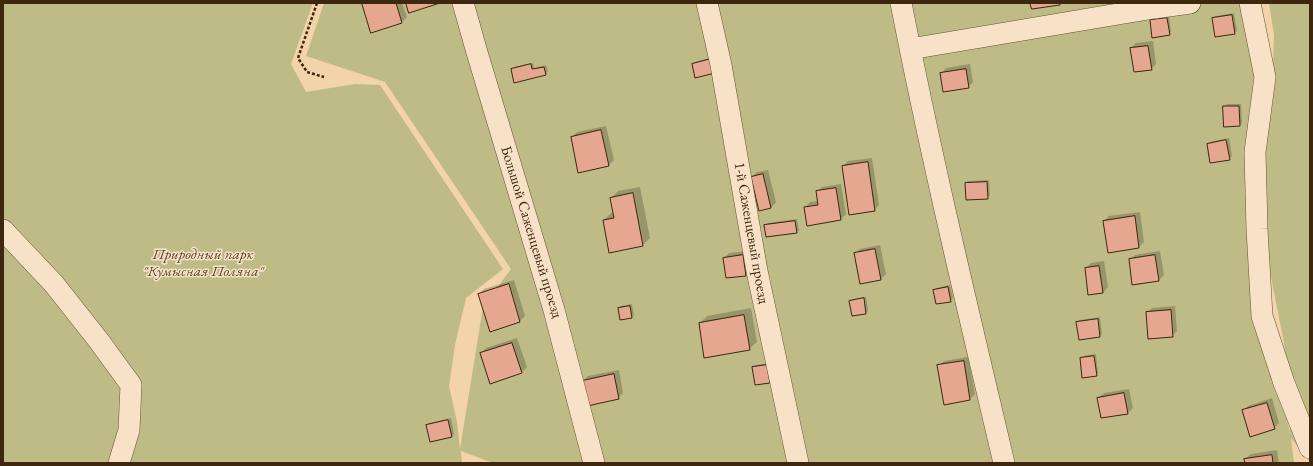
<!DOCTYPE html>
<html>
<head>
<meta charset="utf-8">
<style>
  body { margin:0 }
  #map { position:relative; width:1313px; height:466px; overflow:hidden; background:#f2d3aa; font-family:"EB Garamond",serif }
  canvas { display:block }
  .frame { position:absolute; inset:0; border:4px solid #3d280f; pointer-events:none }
</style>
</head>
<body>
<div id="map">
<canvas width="1313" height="466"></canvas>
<div class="frame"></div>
</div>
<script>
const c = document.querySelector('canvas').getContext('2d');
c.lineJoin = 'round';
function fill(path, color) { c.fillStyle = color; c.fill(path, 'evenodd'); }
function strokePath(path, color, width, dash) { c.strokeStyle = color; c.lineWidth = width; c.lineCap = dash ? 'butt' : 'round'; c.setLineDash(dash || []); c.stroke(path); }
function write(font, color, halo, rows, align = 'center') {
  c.font = font + ' "EB Garamond",serif'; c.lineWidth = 3; c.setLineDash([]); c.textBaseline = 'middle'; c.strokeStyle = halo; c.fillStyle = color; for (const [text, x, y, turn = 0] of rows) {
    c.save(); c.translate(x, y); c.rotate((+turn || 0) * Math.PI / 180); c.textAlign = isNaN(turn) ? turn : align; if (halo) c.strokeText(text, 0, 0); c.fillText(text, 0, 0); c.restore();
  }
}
fill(new Path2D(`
  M 3,3 L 313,3 L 291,64 L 306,92 L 355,84 L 380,85 L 503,269 L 466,298 L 455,345 L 449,386 L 457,422 L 460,449 L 483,307 L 511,269 L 385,82 L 306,56 L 324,3 L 1256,3 L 1263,37 L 1248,191 L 1290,435 L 1288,386 L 1284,343 L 1255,196 L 1272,90 L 1274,35 L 1269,3 L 1310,3 L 1310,462 L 1291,438 L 1294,463 L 493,463 L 461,451 L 462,463 L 3,463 Z`), '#bebb86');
fill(new Path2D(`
  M 363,3 L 402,3 L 407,17 L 402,22 L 372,32 Z
  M 1234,13 L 1237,31 L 1234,33 L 1213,18 L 1216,16 Z
  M 1169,16 L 1171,32 L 1169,34 L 1151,20 L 1153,18 Z
  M 1153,41 L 1156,64 L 1151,69 L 1131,48 L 1136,43 Z
  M 713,57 L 717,70 L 693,64 L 695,62 Z
  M 533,63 L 534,68 L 546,65 L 548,72 L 546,74 L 512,69 L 515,67 Z
  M 970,64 L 973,82 L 968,87 L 941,74 L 946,68 Z
  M 1227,104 L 1241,104 L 1242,123 L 1240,125 L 1224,107 Z
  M 606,126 L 614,160 L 609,165 L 572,137 L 577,132 Z
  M 1229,138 L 1232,156 L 1229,159 L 1208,144 L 1210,142 Z
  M 872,158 L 879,205 L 874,210 L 843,166 L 848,161 Z
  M 768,170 L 776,202 L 771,208 L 752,177 L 757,172 Z
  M 989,180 L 990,195 L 987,198 L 966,183 L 968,181 Z
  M 841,184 L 846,214 L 841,219 L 805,207 L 810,202 L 818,201 L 817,192 L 822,187 Z
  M 640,187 L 650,238 L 643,245 L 604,220 L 611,213 L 614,212 L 611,198 L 618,191 Z
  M 1140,212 L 1144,242 L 1139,247 L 1109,252 L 1104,221 L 1109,216 Z
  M 797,219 L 799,230 L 797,232 L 766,225 L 768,223 Z
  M 880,245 L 886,274 L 881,279 L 855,254 L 860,249 Z
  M 748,251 L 751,270 L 745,275 L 724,258 L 729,253 Z
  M 1160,251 L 1164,275 L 1159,280 L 1130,260 L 1135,255 Z
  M 1104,261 L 1108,287 L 1103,293 L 1086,268 L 1091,263 Z
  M 514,280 L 525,316 L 520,321 L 490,330 L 479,294 L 484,289 Z
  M 950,285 L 953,298 L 950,301 L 934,290 L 937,288 Z
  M 866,297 L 868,311 L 866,313 L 853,315 L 851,301 L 853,299 Z
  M 632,304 L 634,315 L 632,317 L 621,319 L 619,308 L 621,306 Z
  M 1175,306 L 1177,331 L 1172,336 L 1147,313 L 1152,308 Z
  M 751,308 L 757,342 L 749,349 L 700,323 L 707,316 Z
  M 1100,317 L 1102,334 L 1100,336 L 1080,338 L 1077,322 L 1080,320 Z
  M 517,338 L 527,367 L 522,372 L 481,353 L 486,348 Z
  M 1096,354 L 1098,373 L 1096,375 L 1081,358 L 1083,356 Z
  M 968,357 L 975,394 L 970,399 L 938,366 L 944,361 Z
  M 769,363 L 772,379 L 769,382 L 753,367 L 756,365 Z
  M 619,370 L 623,393 L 618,398 L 583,381 L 588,376 Z
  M 1129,389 L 1133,408 L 1128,413 L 1098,398 L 1104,393 Z
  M 1272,398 L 1279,423 L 1274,428 L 1243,411 L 1248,406 Z
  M 451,418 L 454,434 L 452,436 L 427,425 L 430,423 Z
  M 1277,450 L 1279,463 L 1246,463 L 1245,459 L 1251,454 Z`), '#0003');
const building = new Path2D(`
  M 362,3 L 396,3 L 402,23 L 371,33 Z
  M 406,3 L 440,3 L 409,13 Z
  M 1030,3 L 1060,3 L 1060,5 L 1032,9 Z
  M 1232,15 L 1235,34 L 1215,37 L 1212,18 Z
  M 1167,18 L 1170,35 L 1152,38 L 1150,20 Z
  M 1148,46 L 1152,70 L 1134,72 L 1130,48 Z
  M 711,59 L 715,73 L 695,78 L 692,64 Z
  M 531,64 L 532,69 L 544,67 L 546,75 L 514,83 L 511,69 Z
  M 966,69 L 969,88 L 943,92 L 940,73 Z
  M 1223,106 L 1239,106 L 1240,126 L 1224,127 Z
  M 601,130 L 609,166 L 578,173 L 571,137 Z
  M 1226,140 L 1230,160 L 1210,163 L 1207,144 Z
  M 868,162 L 875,211 L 849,215 L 842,166 Z
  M 763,174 L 771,208 L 759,211 L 751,177 Z
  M 987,182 L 988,199 L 966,200 L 965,183 Z
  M 836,188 L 841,220 L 807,226 L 804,207 L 818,205 L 816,191 Z
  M 633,193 L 643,246 L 609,253 L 603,220 L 614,218 L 610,198 Z
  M 1135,216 L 1139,248 L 1108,253 L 1103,221 Z
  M 795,221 L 797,233 L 766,237 L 764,225 Z
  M 875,249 L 881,280 L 860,284 L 854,253 Z
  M 743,255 L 746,276 L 726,278 L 723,258 Z
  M 1155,255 L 1159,281 L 1132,285 L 1129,259 Z
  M 1099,266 L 1103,293 L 1088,295 L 1085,268 Z
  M 509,284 L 520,322 L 490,332 L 478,294 Z
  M 948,287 L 951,302 L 936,304 L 933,290 Z
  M 864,298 L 866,314 L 852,316 L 849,301 Z
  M 630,306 L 632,318 L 620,320 L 618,308 Z
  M 1171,310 L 1173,337 L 1148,339 L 1146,312 Z
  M 744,315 L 750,350 L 704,358 L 699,323 Z
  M 1098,319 L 1100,337 L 1079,340 L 1076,322 Z
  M 512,343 L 522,373 L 490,384 L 480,353 Z
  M 1094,356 L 1097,376 L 1082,378 L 1080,358 Z
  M 964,361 L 970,400 L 944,405 L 937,365 Z
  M 767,365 L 770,383 L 755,385 L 752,367 Z
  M 614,374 L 619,399 L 587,406 L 582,381 Z
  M 1124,393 L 1128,414 L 1101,418 L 1097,398 Z
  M 1267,403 L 1275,429 L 1250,437 L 1242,410 Z
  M 448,420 L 452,437 L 430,442 L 426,425 Z
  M 1272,455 L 1273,463 L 1245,463 L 1244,459 Z`);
fill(building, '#e5a78f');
strokePath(building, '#3d280f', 1);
const minor = new Path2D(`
  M 463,3 L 476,49 L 554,310 L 594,463
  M 707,3 L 721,65 L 757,271 L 798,463
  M 901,3 C 931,157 968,310 1004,463
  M 1250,3 L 1265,77 L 1255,152 L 1257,229 L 1262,316 L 1284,383 L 1310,448
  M 910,49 L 1154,8 L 1190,3
  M 3,230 L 54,284 L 99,341 L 131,385 L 129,430 L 119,463`);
strokePath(minor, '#6a5336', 22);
strokePath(new Path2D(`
  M 317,3 L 298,58 L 307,72 L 324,77`), '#3d280f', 2.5, [3, 2]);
strokePath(minor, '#f7e2c8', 21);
write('15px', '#3d280f', '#f7e2c8', [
  ["Большой Саженцевый проезд",531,232,73],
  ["1-й Саженцевый проезд",751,233,80]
]);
write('italic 15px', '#574527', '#f7e2c8', [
  ["Природный парк",203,255],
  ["\"Кумысная Поляна\"",203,272]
]);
</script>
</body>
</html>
